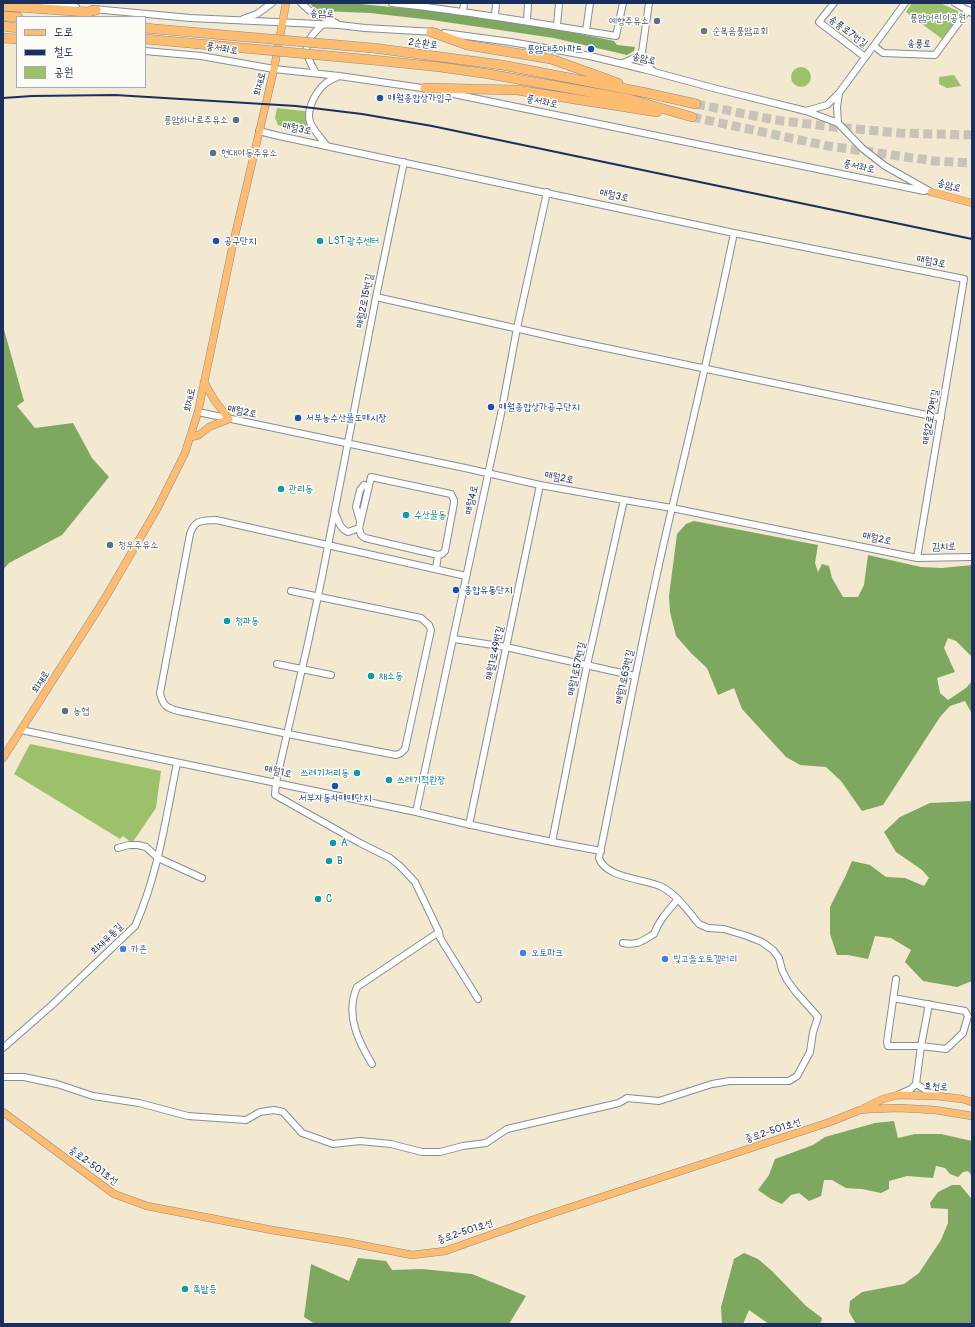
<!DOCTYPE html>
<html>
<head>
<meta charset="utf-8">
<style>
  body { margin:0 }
  #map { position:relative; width:975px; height:1327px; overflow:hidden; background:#f3e8d0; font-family:Pangolin,"Poor Story",sans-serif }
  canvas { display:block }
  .frame { position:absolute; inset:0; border:4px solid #1b2f5e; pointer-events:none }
  .legend { position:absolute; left:16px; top:16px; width:130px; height:72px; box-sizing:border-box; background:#fdfcf7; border:1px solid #a3aaba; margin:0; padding:5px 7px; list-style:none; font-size:12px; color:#1b2f5e }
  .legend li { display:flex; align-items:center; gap:8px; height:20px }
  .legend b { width:20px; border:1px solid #a3aaba }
</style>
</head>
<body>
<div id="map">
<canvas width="975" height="1327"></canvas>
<div class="frame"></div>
<ul class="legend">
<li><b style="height:5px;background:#febc70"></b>도로</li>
<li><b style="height:5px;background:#1b2f5e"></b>철도</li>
<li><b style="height:11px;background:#9dc16b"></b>공원</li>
</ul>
</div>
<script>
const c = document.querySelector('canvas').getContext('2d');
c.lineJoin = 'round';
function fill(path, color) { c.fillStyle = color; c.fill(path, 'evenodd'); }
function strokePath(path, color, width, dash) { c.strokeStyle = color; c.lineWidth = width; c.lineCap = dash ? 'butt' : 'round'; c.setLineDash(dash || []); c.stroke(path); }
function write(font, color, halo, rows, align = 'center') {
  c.font = font + ' Pangolin,"Poor Story",sans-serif'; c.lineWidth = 3; c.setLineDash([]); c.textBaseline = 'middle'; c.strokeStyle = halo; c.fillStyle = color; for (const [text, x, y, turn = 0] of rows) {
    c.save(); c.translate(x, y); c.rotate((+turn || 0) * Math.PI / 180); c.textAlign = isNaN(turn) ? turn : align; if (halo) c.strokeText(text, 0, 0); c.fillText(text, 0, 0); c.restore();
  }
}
fill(new Path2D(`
  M 912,3 L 940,3 L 958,11 L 959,16 L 942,39 L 906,12 Z
  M791 77a10 10 0 1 1 20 0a10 10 0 1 1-20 0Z
  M 954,75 L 961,86 L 947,88 L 939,84 L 939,77 Z
  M 277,108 L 312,112 L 310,127 L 314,134 L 293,131 L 278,125 L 275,118 Z
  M 30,744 L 161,771 L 156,808 L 132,843 L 123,836 L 120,839 L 14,774 Z`), '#9dc16b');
fill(new Path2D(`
  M 310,3 L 350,3 L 433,11 L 556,29 L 614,41 L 617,45 L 635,47 L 634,51 L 627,55 L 554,38 L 432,20 L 370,13 L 322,11 L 313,7 Z
  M 3,326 L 24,401 L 17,406 L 35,428 L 73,423 L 92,458 L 109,477 L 62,535 L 9,563 L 3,570 Z
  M 694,521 L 818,545 L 815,563 L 818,572 L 822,564 L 829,566 L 832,578 L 843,597 L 858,597 L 864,585 L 868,555 L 921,567 L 942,568 L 972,565 L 972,657 L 956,641 L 948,638 L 944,648 L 955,672 L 937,678 L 940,693 L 948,700 L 966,688 L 972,681 L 972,714 L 965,701 L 950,706 L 940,717 L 883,805 L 862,811 L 841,781 L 826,767 L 800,765 L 786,757 L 742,709 L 734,688 L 718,695 L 707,668 L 692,654 L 676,636 L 670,612 L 669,596 L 677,534 L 686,524 Z
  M 972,801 L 972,981 L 957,987 L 923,981 L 905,962 L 911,950 L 891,938 L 875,936 L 868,959 L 848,955 L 837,955 L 830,934 L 830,907 L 846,875 L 852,861 L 870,865 L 886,877 L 905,878 L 924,886 L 929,878 L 922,870 L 896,852 L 884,832 L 900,817 L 930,803 Z
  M 894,1121 L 898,1138 L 915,1134 L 941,1134 L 972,1141 L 972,1176 L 968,1171 L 963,1172 L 958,1177 L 950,1174 L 945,1168 L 936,1166 L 933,1178 L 907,1176 L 889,1181 L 889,1189 L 881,1193 L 862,1189 L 846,1188 L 832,1180 L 824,1180 L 821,1196 L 809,1201 L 799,1193 L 791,1195 L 782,1204 L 771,1199 L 758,1190 L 769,1175 L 775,1159 L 813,1145 L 825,1137 L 875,1123 Z
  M 952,1185 L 960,1185 L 971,1198 L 972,1197 L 972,1324 L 856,1324 L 849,1312 L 850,1301 L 862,1292 L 904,1284 L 919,1273 L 941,1240 L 948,1223 L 948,1209 L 931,1208 L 930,1203 L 938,1192 Z
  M 744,1253 L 758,1259 L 772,1271 L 806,1306 L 822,1318 L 821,1322 L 819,1324 L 769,1324 L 749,1310 L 743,1324 L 722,1324 L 721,1307 L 734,1259 Z
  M 358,1258 L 386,1261 L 392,1270 L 422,1269 L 472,1274 L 526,1296 L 509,1324 L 315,1324 L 304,1317 L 311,1264 L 349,1281 Z`), '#7ea75f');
strokePath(new Path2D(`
  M 696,104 L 775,120 L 834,127 L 900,133 L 972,135
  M 692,117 L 828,146 L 935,161 L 972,163`), '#c8c3b9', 9, [9, 4.5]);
const minor = new Path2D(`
  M 44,3 L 76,7
  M 301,3 L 310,11 L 336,23
  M 392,3 C 467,11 542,24 616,36 L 623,3
  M 649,3 L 642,52 L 646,64 L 653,71
  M 834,3 L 819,22 L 865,57
  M 955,3 L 972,13
  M 93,9 L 190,18 L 339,25 L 365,28 L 435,32
  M 463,12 L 464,3
  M 495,16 L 496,3
  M 243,19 L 257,14 L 272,3
  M 527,21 L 528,3
  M 557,25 L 559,3
  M 586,31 L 590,3
  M 444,33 L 511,42 L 590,56 L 643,69 L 717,89 L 806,111 L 838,123 L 862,148 L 885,166 L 931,192
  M 874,46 L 883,53 L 935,55 L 968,10
  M 145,51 L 201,56 L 274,69 L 339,76 L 429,89
  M 623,63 L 639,56 L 642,52
  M 316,73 C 302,50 303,42 323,24
  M 444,92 L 924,191
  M 806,111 L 827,105 L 839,93
  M 838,123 L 837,107 L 839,93 L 905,3
  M 259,131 L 279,136 L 734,233 L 964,279 L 917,558
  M 326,145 C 321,138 314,131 310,122 C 306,109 316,91 326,83 C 330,80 335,78 339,76
  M 404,162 L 376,297 L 322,577 L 308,643 L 276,782 L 275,795 L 360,843 L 390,858 L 400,866 L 415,882 L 439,932 L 440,938 L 478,999
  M 376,297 L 568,340 L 941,418
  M 198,412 L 465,468 L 540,485 L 624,500 L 672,508 L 917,558 L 972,557
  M 371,477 L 451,494 L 454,500 L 454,503 L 445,551 L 442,554 L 438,555 L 365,538 L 361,535 L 359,528 Z
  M 335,513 C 339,521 339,528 348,532 L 359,528
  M 360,521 L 356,507 L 360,490 L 364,485
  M 436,569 L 438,555
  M 291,591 L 421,618 L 429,625 L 431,630 L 405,749 L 401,753 L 396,755 L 288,734 L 178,711 C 167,708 163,706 160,693 L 190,534 C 195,519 202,521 216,520 L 466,576
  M 454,639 L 506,647 L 635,676
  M 277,664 L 331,675
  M 21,730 L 416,812 C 477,827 539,840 601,851
  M 416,812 L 502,409 L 517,328 L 547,192
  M 469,825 L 540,485
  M 552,842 L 587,665 L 624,500
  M 118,848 L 129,845 L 138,845 L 146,847 L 158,858 L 202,878
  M 623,943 C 637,946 642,941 654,934 C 659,920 668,911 678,899
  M 893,998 L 965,1011 L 968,1016 L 963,1033 L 946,1049 L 921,1046 L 888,1046 L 887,1042 L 896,979
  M 3,1048 L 52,1005 L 135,926 C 158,875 166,817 177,763
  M 372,1064 C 358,1041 345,1014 357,987 L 439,932
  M 3,1077 L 24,1077 L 57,1084 L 93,1096 L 139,1103 L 188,1116 L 246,1120 L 260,1112 L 274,1110 L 283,1112 L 302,1133 L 333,1144 L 360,1141 L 391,1144 L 422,1152 L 440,1152 L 463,1146 L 486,1143 L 507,1129 L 619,1103 L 627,1098 L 659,1101 L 712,1084 L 730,1081 L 789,1081 L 797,1076 L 810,1052 L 813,1032 L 818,1017 L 795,991 L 787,980 L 782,970 L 779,958 L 773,950 L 762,942 L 747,936 L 724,929 L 708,928 L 699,924 C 688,911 677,895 662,887 C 645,879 605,878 599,858 C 623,741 644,624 672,508 C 694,417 715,325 734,233
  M 916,1084 L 936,1096
  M 898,1095 L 911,1089 L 916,1084 L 921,1046 L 929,1004`);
const major = new Path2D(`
  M 931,192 L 972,203
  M 191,437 L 199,435 L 209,427 L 229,419 L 215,401 L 204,382
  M 3,758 L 104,600 L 157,509 L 185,453 L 198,412 L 233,244 L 274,69 L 286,3
  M 864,1108 L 883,1099 L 898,1095 L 937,1096 L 962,1099 L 972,1102
  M 3,1112 L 114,1194 L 147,1206 L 272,1230 L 346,1242 L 412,1255 L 445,1251 L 538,1218 L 830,1122 L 860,1110 L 871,1109 L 899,1108 L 935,1110 L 972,1116`);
const highway = new Path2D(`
  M 3,6 L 87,12 L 96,10
  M 3,16 L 18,17
  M 3,26 L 17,28
  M 145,28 L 167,30
  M 431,32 L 467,45 L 551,59 L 618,83
  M 3,38 L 17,39
  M 145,39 L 167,41
  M 373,48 L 502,65 L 647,93 L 696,104
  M 373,60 L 440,67 L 489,74 L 629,99 L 692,117
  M 425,88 L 517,90 L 657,112`);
strokePath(minor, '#878c97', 8);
strokePath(major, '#878c97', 8);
strokePath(highway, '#878c97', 10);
strokePath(minor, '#fff', 6);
strokePath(major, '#febc70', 7);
strokePath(highway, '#febc70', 9);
strokePath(new Path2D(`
  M 3,98 L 32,96 L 115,95 L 296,106 L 362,114 L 432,126 L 972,239`), '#1b2f5e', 2);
const highwayBridge = new Path2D(`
  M 167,30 L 373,48
  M 167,41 L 373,60`);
strokePath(highwayBridge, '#878c97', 10, []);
strokePath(highwayBridge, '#febc70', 9);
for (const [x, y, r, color] of [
  [657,21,4,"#5c6f8a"],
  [704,31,4,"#6b7280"],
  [591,49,4,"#1a4fb4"],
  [380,98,4,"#1a4fb4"],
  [236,120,4,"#5c6f8a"],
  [213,153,4,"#5c6f8a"],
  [216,241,4,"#1a4fb4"],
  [320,241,4,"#0f9aa8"],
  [491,407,4,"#1a4fb4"],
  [298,418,4,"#1a4fb4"],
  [281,489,4,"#0f9aa8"],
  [406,515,4,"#0f9aa8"],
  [110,545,4,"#5c6f8a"],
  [456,590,4,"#1a4fb4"],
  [227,621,4,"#0f9aa8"],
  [371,676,4,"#0f9aa8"],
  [65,711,4,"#5c6f8a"],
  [357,773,4,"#0f9aa8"],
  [389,780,4,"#0f9aa8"],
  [335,786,4,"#1a4fb4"],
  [333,843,4,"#0f9aa8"],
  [329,861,4,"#0f9aa8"],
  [318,899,4,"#0f9aa8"],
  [123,949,4,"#3f7fe0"],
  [523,953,4,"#3f7fe0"],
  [665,959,4,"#3f7fe0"],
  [185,1289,4,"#0f9aa8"]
]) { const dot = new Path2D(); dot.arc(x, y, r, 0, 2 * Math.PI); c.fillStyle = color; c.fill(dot); strokePath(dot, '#fdfcf7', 1.5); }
write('10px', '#1b2f5e', '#fdfcf7', [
  ["송암로",322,14,2],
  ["송풍로7번길",848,32,37],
  ["2순환로",423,44,7],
  ["송풍로",919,44,1],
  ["풍서좌로",222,49,10],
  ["송암로",644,59,14],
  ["회재로",260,84,-76],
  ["풍서좌로",542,102,12],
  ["매월3로",297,129,12],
  ["풍서좌로",859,167,12],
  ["송암로",949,186,16],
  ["매월3로",614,196,12],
  ["매월3로",931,262,11],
  ["매월2로15번길",365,301,-79],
  ["회재로",190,400,-78],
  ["매월2로",242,412,12],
  ["매월2로79번길",931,417,-80],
  ["매월2로",559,478,11],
  ["매월4로",472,500,-78],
  ["매월2로",877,539,12],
  ["김치로",944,547,-1],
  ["매월1로49번길",495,653,-78],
  ["매월1로57번길",577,669,-78],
  ["매월1로63번길",625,677,-78],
  ["회재로",41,682,-57],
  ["매월1로",278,772,12],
  ["회재유통길",107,939,-44],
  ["효천로",936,1087,4],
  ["중로2-501호선",773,1131,-18],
  ["중로2-501호선",93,1166,36],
  ["중로2-501호선",465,1232,-18]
]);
write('10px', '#425b62', '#fdfcf7', [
  ["풍암어린이공원",938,18]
]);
write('10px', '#4e5e75', '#fdfcf7', [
  ["예향주유소",649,21,"right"],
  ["풍암하나로주유소",228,120,"right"],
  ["현대이동주유소",221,153],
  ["청우주유소",118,545],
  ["농협",73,711]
], 'left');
write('10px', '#5b616d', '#fdfcf7', [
  ["순복음풍암교회",712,31]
], 'left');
write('10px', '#164399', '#fdfcf7', [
  ["풍암대주아파트",583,49,"right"],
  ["매월종합상가입구",388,98],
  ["공구단지",224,241],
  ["매월종합상가공구단지",499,407],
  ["서부농수산물도매시장",306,418],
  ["종합유통단지",464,590],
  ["서부자동차매매단지",335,798,"center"]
], 'left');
write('10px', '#0d838f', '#fdfcf7', [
  ["LST 광주센터",328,241],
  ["관리동",289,489],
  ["수산물동",414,515],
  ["청과동",235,621],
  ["채소동",379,676],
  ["쓰레기처리동",349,773,"right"],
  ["쓰레기적환장",397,780],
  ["A",341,843],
  ["B",337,861],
  ["C",326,899],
  ["쪽밭등",193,1289]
], 'left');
write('10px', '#366cbe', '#fdfcf7', [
  ["카존",131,949],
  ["오토파크",531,953],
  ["빛고을오토갤러리",673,959]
], 'left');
</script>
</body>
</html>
